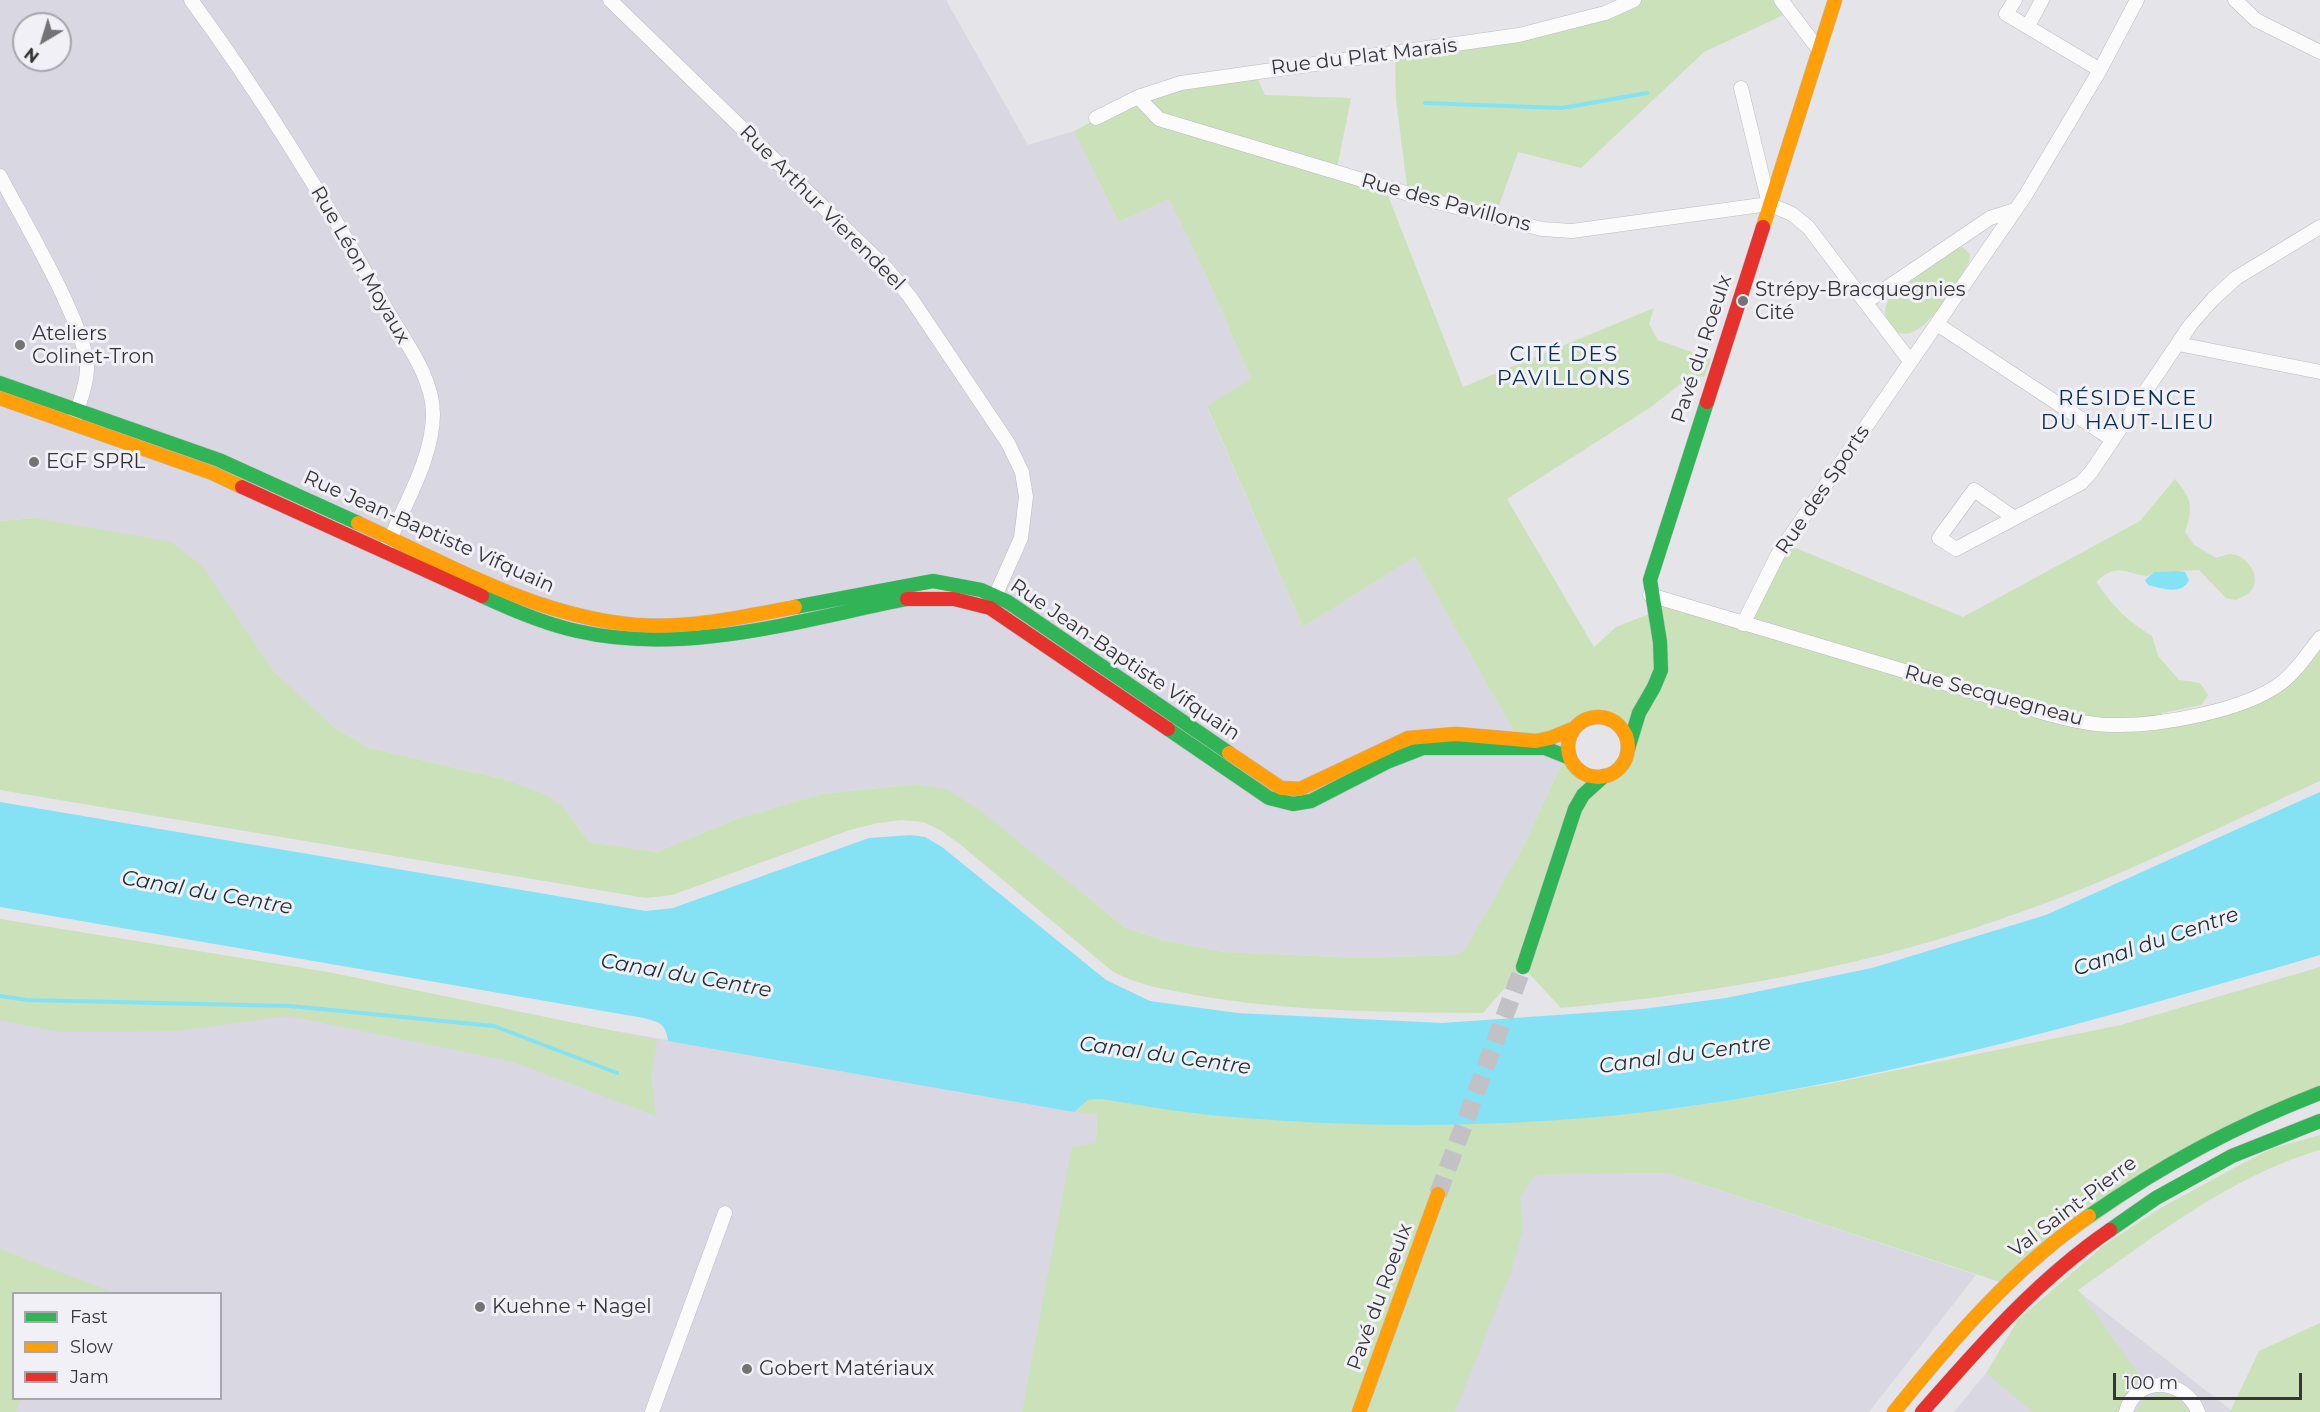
<!DOCTYPE html>
<html>
<head>
<meta charset="utf-8">
<style>
  body { margin:0 }
  #map { position:relative; width:2320px; height:1412px; overflow:hidden; background:#e5e4e9; font-family:Montserrat,sans-serif }
  canvas { display:block }
  .legend { position:absolute; left:12px; top:1292px; width:210px; height:108px; box-sizing:border-box; background:#f1f0f7; border:2px solid #a6a6ab; margin:0; padding:8px 10px; list-style:none; font-size:18px; color:#363638 }
  .legend li { display:flex; align-items:center; gap:12px; height:30px }
  .legend b { width:30px; border:2px solid #a6a6ab }
  .north { position:absolute; left:12px; top:12px; width:60px; height:60px; box-sizing:border-box; background:#f1f0f7; border:2px solid #a6a6ab; border-radius:50%; rotate:218deg; font-size:16px; font-weight:700; line-height:24px; text-align:center; color:#363638 }
  .north::after { content:''; display:block; margin:auto; width:21px; height:27px; background:#737376; clip-path:polygon(50% 0,100% 100%,50% 72%,0 100%) }
  .scale { position:absolute; left:2113px; top:1373px; width:189px; height:27px; box-sizing:border-box; border:3px solid #363638; border-top:0; padding-left:8px; font-size:18px; line-height:21px; white-space:nowrap; color:#363638; -webkit-text-stroke:4px #f1f0f7; paint-order:stroke }
</style>
</head>
<body>
<div id="map">
<canvas width="2320" height="1412"></canvas>
<ul class="legend">
<li><b style="height:8px;background:#30b455"></b>Fast</li>
<li><b style="height:8px;background:#ff9f0a"></b>Slow</li>
<li><b style="height:8px;background:#e5322d"></b>Jam</li>
</ul>
<div class="north">N</div>
<div class="scale">100 m</div>
</div>
<script>
const c = document.querySelector('canvas').getContext('2d');
c.lineJoin = 'round';
function fill(path, color) { c.fillStyle = color; c.fill(path, 'evenodd'); }
function strokePath(path, color, width, dash) { c.strokeStyle = color; c.lineWidth = width; c.lineCap = dash ? 'butt' : 'round'; c.setLineDash(dash || []); c.stroke(path); }
function write(font, color, halo, rows, align = 'center') {
  c.font = font + ' Montserrat,sans-serif'; c.lineWidth = 6; c.setLineDash([]); c.textBaseline = 'middle'; c.strokeStyle = halo; c.fillStyle = color; for (const [text, x, y, turn = 0] of rows) {
    c.save(); c.translate(x, y); c.rotate((+turn || 0) * Math.PI / 180); c.textAlign = isNaN(turn) ? turn : align; if (halo) c.strokeText(text, 0, 0); c.fillText(text, 0, 0); c.restore();
  }
}
fill(new Path2D(`
  M 0,0 L 946,0 L 1028,145 L 1074,131 L 1119,222 L 1169,199 L 1207,277 L 1251,379 L 1207,407 L 1303,627 L 1415,557 L 1521,744 L 1569,737 L 1568,751 L 1521,851 L 1472,940 L 1465,950 L 1455,955 L 1362,958 L 1224,952 L 1165,941 L 1124,927 L 982,813 L 948,791 L 918,784 L 822,794 L 739,818 L 657,852 L 589,842 L 563,807 L 503,779 L 369,748 L 332,726 L 302,701 L 275,673 L 245,630 L 35,518 L 0,521 ZM 24,24 L 60,24 L 60,60 L 24,60 Z
  M 0,925 L 1097,1114 L 1096,1143 L 1535,1175 L 1667,1173 L 1976,1275 L 1869,1412 L 0,1412 ZM 14,1294 L 220,1294 L 220,1398 L 14,1398 Z
  M 2078,1291 L 2231,1410 L 2230,1412 L 1954,1412 L 1986,1373 Z`), '#d9d7e1');
fill(new Path2D(`
  M 1634,0 L 1781,0 L 1790,12 L 1704,52 L 1581,168 L 1518,152 L 1495,217 L 1408,193 L 1396,100 L 1395,54 L 1458,46 Z
  M 1254,71 L 1265,95 L 1351,98 L 1336,173 L 1387,193 L 1463,387 L 1654,308 L 1649,324 L 1658,340 L 1711,359 L 1704,377 L 1692,375 L 1651,407 L 1507,499 L 1594,647 L 1616,627 L 1652,613 L 1650,595 L 1743,624 L 1786,544 L 1963,617 L 2140,521 L 2175,479 C 2191,497 2194,508 2185,532 L 2194,545 L 2216,558 C 2220,557 2226,554 2230,554 C 2245,554 2262,575 2252,589 C 2249,594 2242,597 2236,600 L 2226,598 L 2199,570 L 2154,572 L 2147,576 C 2123,573 2118,562 2096,582 C 2113,606 2127,621 2152,636 L 2158,656 L 2179,680 L 2200,683 L 2208,695 L 2201,705 L 2162,713 L 2164,722 L 2263,695 L 2320,638 L 2320,781 C 2221,826 2123,876 2021,912 C 1873,966 1717,993 1561,1008 L 1523,967 L 1483,1013 C 1387,1012 1290,1012 1195,995 C 1166,989 1138,986 1112,971 L 961,845 L 940,830 L 923,822 L 902,820 L 878,823 L 850,830 L 672,895 L 646,898 L 0,790 L 0,521 L 35,518 L 171,542 L 203,567 L 275,673 L 332,726 L 369,748 L 503,779 L 546,795 L 563,807 L 589,842 L 657,852 L 739,818 L 822,794 L 918,784 L 948,790 L 982,812 L 1124,927 L 1165,941 L 1224,952 L 1362,958 L 1455,955 L 1465,950 L 1521,851 L 1568,751 C 1583,805 1652,763 1620,727 C 1614,720 1605,716 1595,717 C 1589,717 1584,721 1578,724 C 1560,732 1539,737 1521,744 L 1415,557 L 1303,627 L 1207,406 L 1251,379 L 1207,277 L 1169,199 L 1119,222 L 1074,131 L 1138,97 Z
  M 1962,247 L 1970,254 L 1969,262 C 1957,281 1916,360 1889,325 C 1883,316 1885,307 1889,298 L 1954,248 Z
  M 0,919 L 328,972 L 657,1040 L 651,1078 L 656,1116 L 514,1062 L 289,1016 L 176,1031 L 60,1032 L 0,1020 Z
  M 2320,967 L 2320,1093 L 2228,1130 L 2006,1284 L 1667,1173 L 1535,1175 L 1520,1197 L 1523,1229 L 1511,1272 L 1455,1412 L 1022,1412 L 1072,1147 L 1096,1143 L 1097,1114 L 1074,1112 L 1088,1100 L 1101,1099 L 1199,1114 L 1430,1124 L 1539,1120 L 1681,1108 L 1823,1085 L 2121,1025 Z
  M 2320,1135 L 2320,1150 C 2230,1176 2154,1237 2078,1290 L 2148,1387 L 2126,1412 L 2033,1412 L 1986,1373 L 2018,1320 L 2103,1246 L 2159,1209 L 2232,1169 L 2273,1148 Z
  M 0,1249 L 114,1293 L 14,1294 L 14,1398 L 21,1399 L 16,1412 L 0,1412 Z
  M 2320,1323 L 2320,1412 L 2230,1412 L 2259,1351 Z
  M 2159,1393 L 2176,1396 L 2189,1412 L 2136,1412 L 2143,1401 Z`), '#cae1b9');
fill(new Path2D(`
  M 2177,571 L 2185,572 L 2189,580 C 2182,596 2161,588 2148,585 L 2145,580 L 2154,572 Z
  M 2320,792 L 2320,955 C 2111,1016 1901,1077 1685,1107 C 1526,1129 1359,1130 1200,1114 C 1167,1110 1134,1104 1101,1099 L 1088,1100 L 1074,1112 L 668,1041 C 666,1024 660,1022 644,1018 L 0,907 L 0,802 L 646,911 L 673,908 L 869,838 L 910,835 L 925,837 L 942,847 L 1106,980 L 1150,1001 L 1237,1013 L 1442,1023 L 1643,1009 L 1726,998 L 1872,968 L 2046,915 Z`), '#84e2f4');
strokePath(new Path2D(`
  M 1425,103 L 1562,108 L 1647,93
  M 0,996 L 27,1000 L 290,1006 L 494,1026 L 617,1073`), '#84e2f4', 4);
strokePath(new Path2D(`
  M 1438,1194 L 1523,967`), '#c2c1c6', 18, [18, 9]);
const street = new Path2D(`
  M 191,0 C 263,98 326,201 385,307 C 403,339 433,376 433,414 C 433,459 403,506 387,547
  M 610,0 L 887,269 L 910,297 L 1008,443 L 1022,472 L 1026,497 L 1021,538 L 992,603
  M 1781,0 L 1819,50
  M 2235,0 L 2256,20 L 2320,52
  M 2028,26 L 2042,0
  M 2100,70 L 2137,0
  M 1741,88 L 1769,204
  M 1138,97 L 1159,119 L 1429,200 L 1542,229 L 1572,231 L 1769,204
  M 1096,118 L 1138,97 L 1181,83 L 1519,35 L 1605,13 L 1634,0
  M 0,176 C 21,217 88,328 87,369 C 87,386 79,402 75,418
  M 1769,204 L 1792,214 L 1808,227 L 1910,361
  M 1866,302 L 1990,218 L 2015,210
  M 1937,324 L 2113,440
  M 2178,344 L 2320,372
  M 2013,517 L 1974,490 L 1939,538 L 1956,549 L 2081,483 L 2091,472 L 2191,324 L 2213,299 L 2236,278 L 2320,227
  M 1650,595 L 2045,713 C 2067,719 2090,725 2113,725 C 2159,726 2244,711 2281,683 C 2297,671 2308,653 2320,638
  M 1743,624 L 1778,554 L 2025,196 L 2100,70 L 2006,14 L 2015,0
  M 652,1412 L 725,1213
  M 2126,1412 C 2136,1374 2185,1378 2198,1412`);
const fast = new Path2D(`
  M 0,383 L 219,460 L 358,523
  M 482,596 C 512,610 545,624 577,631 C 686,656 800,620 907,599
  M 795,607 L 933,581 L 981,590 L 1008,602 L 1229,753
  M 1168,729 L 1269,798 L 1293,804 L 1311,801 L 1387,762 L 1423,748 L 1545,748 L 1570,758
  M 1628,749 L 1639,713 L 1654,687 L 1661,670 L 1660,642 L 1650,580 L 1707,402
  M 1523,967 L 1575,809 L 1583,795 L 1604,776
  M 2089,1216 C 2164,1164 2235,1126 2320,1093
  M 2110,1230 L 2156,1198 L 2232,1156 L 2320,1121`);
const slow = new Path2D(`
  M 1763,227 L 1835,0
  M 0,398 L 212,473 L 242,487
  M 358,523 C 447,564 537,617 636,625 C 690,629 742,617 795,607
  M1568 747a30 30 0 1 1 60 0a30 30 0 1 1-60 0Z
  M 1229,753 L 1281,788 L 1300,789 L 1408,738 L 1456,734 L 1536,741 L 1550,738 L 1573,729
  M 1359,1412 L 1438,1194
  M 1894,1412 C 1952,1340 2013,1269 2089,1216`);
const jam = new Path2D(`
  M 1707,402 L 1763,227
  M 242,487 L 482,596
  M 907,599 L 954,599 L 990,608 L 1168,729
  M 1922,1412 C 1980,1346 2037,1280 2110,1230`);
strokePath(street, '#bcbbbf', 15);
strokePath(fast, '#bcbbbf', 15);
strokePath(slow, '#bcbbbf', 15);
strokePath(jam, '#bcbbbf', 15);
strokePath(street, '#fbfbfc', 14);
strokePath(fast, '#30b455', 14);
strokePath(slow, '#ff9f0a', 14);
strokePath(jam, '#e5322d', 14);
for (const [x, y, r, color] of [
  [1743,301,6,"#737376"],
  [20,345,6,"#737376"],
  [34,462,6,"#737376"],
  [480,1307,6,"#737376"],
  [747,1369,6,"#737376"]
]) { const dot = new Path2D(); dot.arc(x, y, r, 0, 2 * Math.PI); c.fillStyle = color; c.fill(dot); strokePath(dot, '#f1f0f7', 2); }
write('20px', '#363638', '#f1f0f7', [
  ["Rue du Plat Marais",1364,57,-7],
  ["Rue des Pavillons",1446,203,15],
  ["Rue Arthur Vierendeel",822,208,45],
  ["Rue Léon Moyaux",360,265,60],
  ["Pavé du Roeulx",1702,349,-72],
  ["Rue des Sports",1823,490,-56],
  ["Rue Jean-Baptiste Vifquain",429,532,24],
  ["Rue Jean-Baptiste Vifquain",1125,660,34],
  ["Rue Secquegneau",1994,696,15],
  ["Val Saint-Pierre",2073,1207,-37],
  ["Pavé du Roeulx",1380,1297,-70]
]);
write('20px', '#363638', '#f1f0f7', [
  ["Strépy-Bracquegnies",1755,290],
  ["Cité",1755,313],
  ["Ateliers",32,334],
  ["Colinet-Tron",32,357],
  ["EGF SPRL",46,462],
  ["Kuehne + Nagel",492,1307],
  ["Gobert Matériaux",759,1369]
], 'left');
c.letterSpacing = '1.5px';
write('21px', '#082c52', '#f1f0f7', [
  ["CITÉ DES",1564,355],
  ["PAVILLONS",1564,379],
  ["RÉSIDENCE",2128,399],
  ["DU HAUT-LIEU",2128,423]
]);
c.letterSpacing = '0px';
write('italic 21px', '#1b3136', '#f1f0f7', [
  ["Canal du Centre",207,893,10],
  ["Canal du Centre",2156,942,-19],
  ["Canal du Centre",686,976,10],
  ["Canal du Centre",1685,1055,-8],
  ["Canal du Centre",1165,1056,8]
]);
</script>
</body>
</html>
